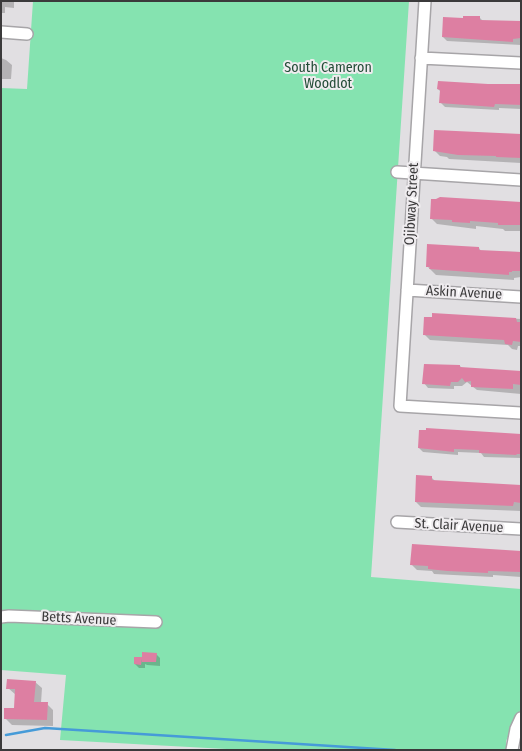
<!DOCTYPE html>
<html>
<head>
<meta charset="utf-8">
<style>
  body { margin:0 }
  #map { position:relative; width:522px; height:751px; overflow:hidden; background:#e1dfe2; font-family:"Fira Sans Condensed",sans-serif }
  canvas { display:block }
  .frame { position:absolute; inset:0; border:2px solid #3b3a3b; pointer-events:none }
</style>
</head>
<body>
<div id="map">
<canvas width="522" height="751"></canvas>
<div class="frame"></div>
</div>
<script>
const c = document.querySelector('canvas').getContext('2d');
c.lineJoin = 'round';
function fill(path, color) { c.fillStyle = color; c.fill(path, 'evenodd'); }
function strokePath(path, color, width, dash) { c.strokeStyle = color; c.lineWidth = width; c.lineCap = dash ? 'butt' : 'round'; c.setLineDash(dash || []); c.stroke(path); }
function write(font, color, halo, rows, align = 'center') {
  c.font = font + ' "Fira Sans Condensed",sans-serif'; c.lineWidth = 4; c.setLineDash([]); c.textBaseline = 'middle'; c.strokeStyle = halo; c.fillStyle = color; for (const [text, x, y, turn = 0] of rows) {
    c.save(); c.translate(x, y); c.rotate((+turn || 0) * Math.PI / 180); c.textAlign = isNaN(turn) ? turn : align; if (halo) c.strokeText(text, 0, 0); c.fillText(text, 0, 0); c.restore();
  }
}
fill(new Path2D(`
  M 33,1 L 409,1 L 371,577 L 521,589 L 521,709 L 506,741 L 506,750 L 245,750 L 60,740 L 66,675 L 1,670 L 1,88 L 27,89 Z`), '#85e3b0');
fill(new Path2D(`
  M 1,1 L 14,1 L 14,8 L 5,7 L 5,13 L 1,13 Z
  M 480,18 L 483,21 L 521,22 L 521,45 L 447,41 L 443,37 L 464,19 Z
  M 1,58 L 6,60 L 12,65 L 11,79 L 1,79 Z
  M 521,86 L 521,109 L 499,108 L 499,110 L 445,107 L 441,103 L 441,92 L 438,89 Z
  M 521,136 L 521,163 L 449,159 L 447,157 L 440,156 L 434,150 Z
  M 521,203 L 521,231 L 505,231 L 503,229 L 476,226 L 476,229 L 437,224 L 431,218 Z
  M 479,248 L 481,251 L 521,252 L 521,277 L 514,278 L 514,280 L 436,275 L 427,266 Z
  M 433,314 L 521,319 L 521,346 L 518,346 L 517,350 L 512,349 L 508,345 L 430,340 L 424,334 L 433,318 Z
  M 460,366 L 462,368 L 521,372 L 521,394 L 477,390 L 467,382 L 462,386 L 454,386 L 454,389 L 428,388 L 424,383 Z
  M 521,438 L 521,458 L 484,457 L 481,453 L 458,452 L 458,455 L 423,452 L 419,448 Z
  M 432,478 L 436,482 L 521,486 L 521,511 L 421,507 L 416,502 Z
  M 521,552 L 521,577 L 493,575 L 493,577 L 434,574 L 432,571 L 417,570 L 412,565 Z
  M 156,654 L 160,658 L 160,666 L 147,665 L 145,664 L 145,668 L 139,668 L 135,664 L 143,658 Z
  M 35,682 L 42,688 L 41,703 L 47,704 L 53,710 L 53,726 L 12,725 L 5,718 L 15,709 L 16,695 L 8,688 Z`), '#0003');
strokePath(new Path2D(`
  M 6,735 L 45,728 L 395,750`), '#469bd8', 2.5);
fill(new Path2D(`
  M 463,16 L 480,16 L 480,20 L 521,21 L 521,38 L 513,39 L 513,42 L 442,37 L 443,17 L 463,18 Z
  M 438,81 L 488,84 L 521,84 L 521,105 L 495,104 L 494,107 L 439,103 L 440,90 L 437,89 Z
  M 434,130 L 521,134 L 521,158 L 496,157 L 496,156 L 458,155 L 433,151 Z
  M 440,197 L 521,202 L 521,225 L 498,225 L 498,223 L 470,221 L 470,223 L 452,222 L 452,220 L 430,219 L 431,199 L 436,199 Z
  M 427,244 L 479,247 L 479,250 L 521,252 L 521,271 L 512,271 L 512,272 L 509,272 L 509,275 L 429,269 L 430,267 L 426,267 Z
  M 432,313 L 516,318 L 517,322 L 521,322 L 521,342 L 513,341 L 512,345 L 505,344 L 504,340 L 423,335 L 424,317 L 432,317 Z
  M 424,364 L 460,365 L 460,367 L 521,371 L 521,385 L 513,384 L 513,389 L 471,387 L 471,381 L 465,382 L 462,378 L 458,382 L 451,382 L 450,386 L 422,384 Z
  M 426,428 L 521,434 L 521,454 L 517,454 L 516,455 L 479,453 L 479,450 L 454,449 L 454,452 L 418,448 L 419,430 L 426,430 Z
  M 416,475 L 432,476 L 432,480 L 521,485 L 521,503 L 514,502 L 513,506 L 415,502 Z
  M 412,544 L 521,551 L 521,572 L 488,571 L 488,573 L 447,571 L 428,569 L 428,566 L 410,565 Z
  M 142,652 L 157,653 L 156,662 L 142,662 L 142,659 L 141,665 L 134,664 L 134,657 L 142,657 Z
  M 7,679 L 36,681 L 34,702 L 48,702 L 47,720 L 4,719 L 4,708 L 14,708 L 15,689 L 6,689 Z`), '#dd7fa2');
const street = new Path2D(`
  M 425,1 L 400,406 L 521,413
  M 1,32 L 27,34
  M 421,58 L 521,63
  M 397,172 L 521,180
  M 407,290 L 521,297
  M 397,522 L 521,529
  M 1,617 L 9,616 L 156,622
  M 512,750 L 516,729 L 521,718`);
strokePath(street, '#a7a5a8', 14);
strokePath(street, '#fff', 11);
write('14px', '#224c36', '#efecef', [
  ["South Cameron",328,68],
  ["Woodlot",328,84]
]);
write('14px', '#3b3a3b', '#efecef', [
  ["Ojibway Street",412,204,-87],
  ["Askin Avenue",464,293,3],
  ["St. Clair Avenue",459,526,3],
  ["Betts Avenue",79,619,3]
]);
</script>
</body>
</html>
